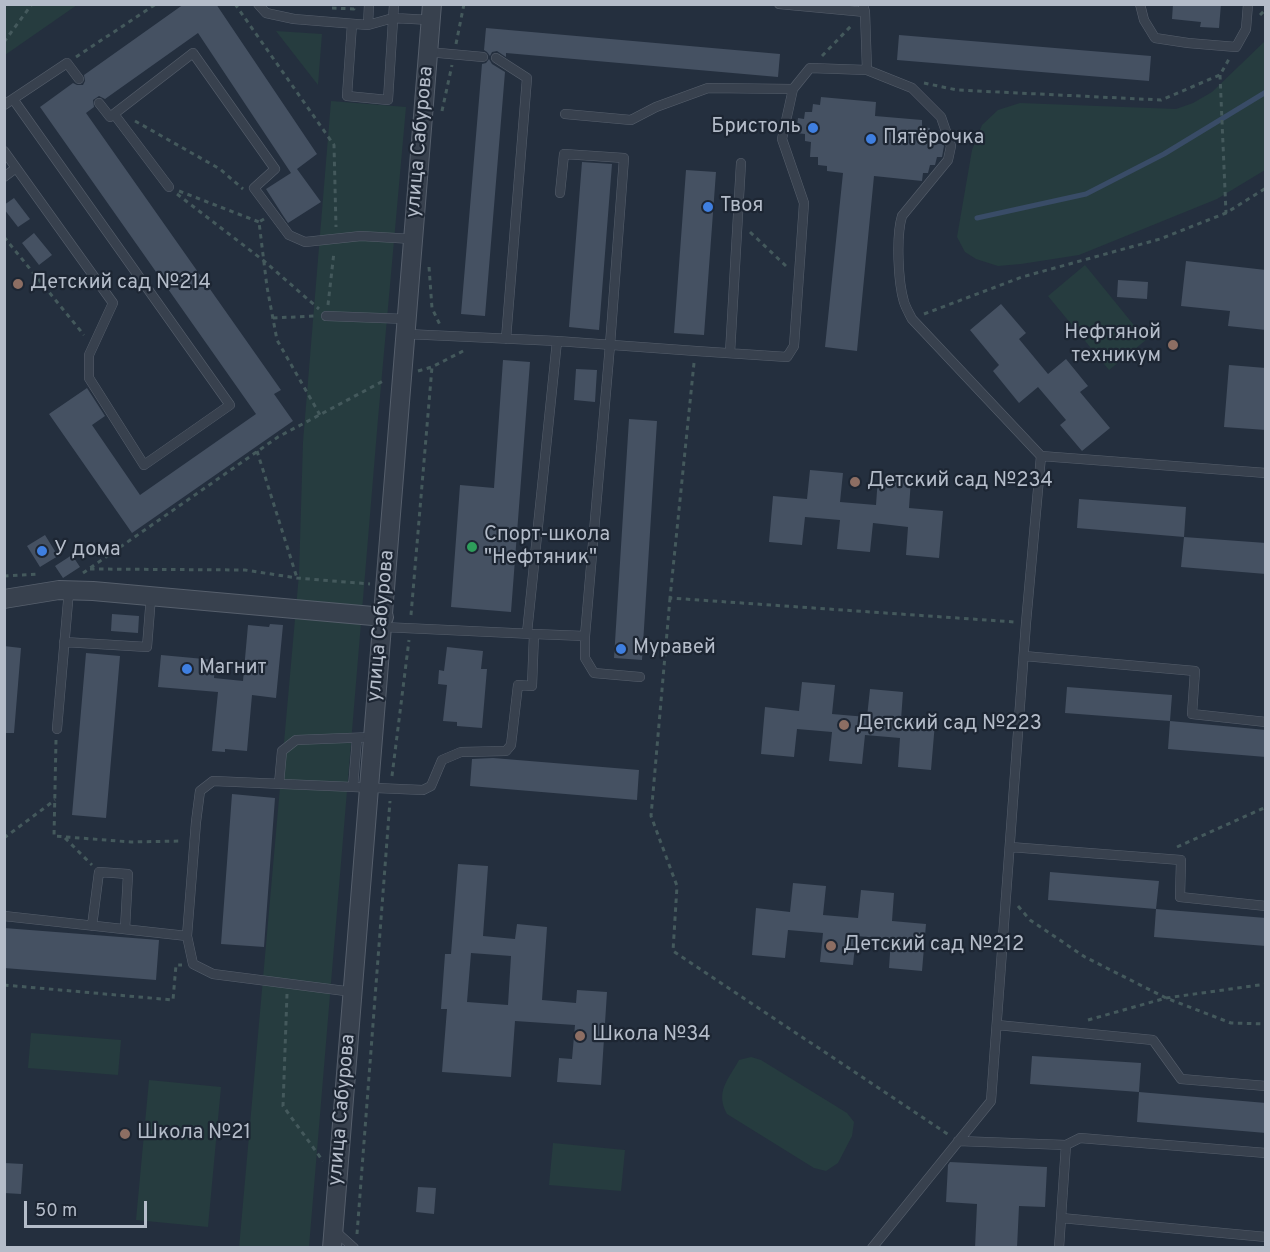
<!DOCTYPE html>
<html>
<head>
<meta charset="utf-8">
<style>
  body { margin:0 }
  #map { position:relative; width:1270px; height:1252px; overflow:hidden; background:#242f3e; font-family:Overpass,sans-serif }
  canvas { display:block }
  .frame { position:absolute; inset:0; border:6px solid #b4bcc9; pointer-events:none }
  .scale { position:absolute; left:24px; top:1201px; width:123px; height:27px; box-sizing:border-box; border:3px solid #b4bcc9; border-top:0; padding-left:8px; font-size:18px; line-height:21px; white-space:nowrap; color:#b4bcc9; -webkit-text-stroke:4px #1d2633; paint-order:stroke }
</style>
</head>
<body>
<div id="map">
<canvas width="1270" height="1252"></canvas>
<div class="frame"></div>
<div class="scale">50 m</div>
</div>
<script>
const c = document.querySelector('canvas').getContext('2d');
c.lineJoin = 'round';
function fill(path, color) { c.fillStyle = color; c.fill(path, 'evenodd'); }
function strokePath(path, color, width, dash) { c.strokeStyle = color; c.lineWidth = width; c.lineCap = dash ? 'butt' : 'round'; c.setLineDash(dash || []); c.stroke(path); }
function write(font, color, halo, rows, align = 'center') {
  c.font = font + ' Overpass,sans-serif'; c.lineWidth = 4.5; c.setLineDash([]); c.textBaseline = 'middle'; c.strokeStyle = halo; c.fillStyle = color; for (const [text, x, y, turn = 0] of rows) {
    c.save(); c.translate(x, y); c.rotate((+turn || 0) * Math.PI / 180); c.textAlign = isNaN(turn) ? turn : align; if (halo) c.strokeText(text, 0, 0); c.fillText(text, 0, 0); c.restore();
  }
}
fill(new Path2D(`
  M 5,4 L 77,4 L 77,5 L 5,55 Z
  M 276,31 L 322,34 L 318,85 Z
  M 1265,41 L 1265,170 L 1217,199 L 1079,255 L 1021,264 L 998,266 L 976,259 L 965,252 L 957,237 L 972,150 L 982,125 L 998,110 L 1020,103 L 1176,109 L 1193,103 L 1212,92 Z
  M 331,101 L 406,107 L 378,419 L 309,1247 L 239,1248 L 299,574 L 303,442 Z
  M 1085,265 L 1146,340 L 1109,370 L 1048,296 Z
  M 31,1033 L 121,1040 L 118,1075 L 28,1068 Z
  M 751,1057 L 761,1060 L 847,1113 L 854,1122 L 852,1136 L 838,1163 L 826,1171 L 814,1168 L 727,1114 C 715,1092 728,1080 739,1060 Z
  M 149,1080 L 221,1087 L 208,1227 L 136,1220 Z
  M 553,1143 L 625,1150 L 621,1191 L 549,1185 Z`), '#263c3f');
strokePath(new Path2D(`
  M 977,218 L 1086,194 L 1164,154 L 1266,92`), '#394c67', 5);
fill(new Path2D(`
  M 184,4 L 216,4 L 317,154 L 297,169 L 321,202 L 288,223 L 282,214 L 266,189 L 291,173 L 198,33 L 105,99 L 99,96 L 93,100 L 94,107 L 86,113 L 281,390 L 274,394 L 293,421 L 132,533 L 49,414 L 87,388 L 105,416 L 92,425 L 140,495 L 256,414 L 40,107 L 73,83 L 77,85 L 83,85 L 85,81 L 84,75 Z
  M 1173,4 L 1221,4 L 1219,28 L 1200,27 L 1201,22 L 1172,19 Z
  M 486,28 L 780,54 L 778,77 L 506,53 L 506,57 L 497,51 L 492,52 L 490,56 L 487,52 L 484,50 Z
  M 899,35 L 1151,56 L 1149,81 L 897,60 Z
  M 489,59 L 492,64 L 505,72 L 485,316 L 461,314 L 482,64 L 486,63 Z
  M 821,97 L 876,102 L 875,116 L 922,120 L 922,127 L 930,128 L 929,136 L 937,136 L 936,144 L 943,144 L 944,146 L 942,157 L 937,157 L 935,165 L 930,165 L 928,173 L 923,173 L 922,181 L 874,176 L 857,351 L 825,347 L 843,173 L 827,171 L 827,166 L 818,165 L 818,157 L 810,157 L 811,142 L 805,141 L 805,134 L 796,133 L 798,118 L 804,119 L 805,112 L 812,112 L 813,104 L 820,105 Z
  M 582,162 L 612,164 L 599,330 L 569,327 Z
  M 686,170 L 716,172 L 704,335 L 674,333 Z
  M 14,198 L 30,219 L 18,227 L 4,209 L 4,205 Z
  M 34,233 L 52,255 L 39,265 L 22,243 Z
  M 1186,261 L 1266,270 L 1266,330 L 1228,326 L 1230,311 L 1181,306 Z
  M 1118,280 L 1148,282 L 1147,299 L 1117,297 Z
  M 1001,304 L 1026,333 L 1019,339 L 1048,374 L 1066,359 L 1088,386 L 1080,392 L 1110,428 L 1082,451 L 1060,425 L 1066,420 L 1038,387 L 1019,403 L 993,371 L 999,365 L 970,330 Z
  M 503,360 L 530,362 L 511,612 L 451,607 L 460,485 L 494,488 Z
  M 1229,365 L 1266,368 L 1266,430 L 1224,427 Z
  M 576,369 L 597,370 L 595,402 L 574,400 Z
  M 629,419 L 657,421 L 642,660 L 614,658 Z
  M 810,470 L 843,473 L 840,502 L 876,505 L 878,477 L 911,480 L 909,508 L 943,511 L 939,558 L 906,555 L 908,527 L 873,523 L 870,552 L 837,549 L 840,520 L 805,517 L 802,545 L 769,542 L 773,496 L 807,499 Z
  M 1079,499 L 1186,507 L 1184,537 L 1077,528 Z
  M 45,535 L 58,556 L 40,567 L 27,546 Z
  M 1184,537 L 1266,543 L 1266,574 L 1181,567 Z
  M 72,555 L 80,567 L 63,578 L 55,566 Z
  M 112,614 L 139,616 L 138,633 L 111,631 Z
  M 270,624 L 283,625 L 276,698 L 252,695 L 247,751 L 225,749 L 225,752 L 212,751 L 218,692 L 158,687 L 161,655 L 215,660 L 214,678 L 243,681 L 248,625 L 269,627 Z
  M 4,646 L 21,648 L 14,733 L 4,733 Z
  M 447,647 L 483,651 L 481,669 L 487,669 L 482,728 L 457,726 L 457,722 L 443,721 L 447,685 L 438,684 L 439,670 L 444,671 Z
  M 86,653 L 120,656 L 106,818 L 72,815 Z
  M 802,682 L 835,685 L 832,714 L 867,717 L 870,689 L 903,692 L 901,720 L 935,723 L 931,770 L 898,767 L 900,738 L 865,735 L 862,764 L 829,761 L 832,732 L 797,729 L 794,757 L 761,754 L 765,707 L 799,711 Z
  M 1067,687 L 1172,695 L 1170,721 L 1065,713 Z
  M 1170,721 L 1266,730 L 1266,757 L 1168,749 Z
  M 493,758 L 639,770 L 637,800 L 470,786 L 472,759 Z
  M 232,794 L 275,798 L 264,947 L 221,944 Z
  M 458,864 L 488,866 L 483,936 L 515,939 L 517,924 L 547,927 L 542,1000 L 576,1003 L 577,990 L 607,992 L 601,1085 L 557,1082 L 559,1058 L 572,1059 L 575,1025 L 515,1021 L 511,1077 L 442,1072 L 447,1009 L 441,1009 L 445,954 L 451,954 ZM 471,953 L 511,956 L 508,1005 L 467,1002 Z
  M 1050,872 L 1159,881 L 1156,909 L 1048,900 Z
  M 793,883 L 826,886 L 823,915 L 858,918 L 861,890 L 894,893 L 892,921 L 926,924 L 922,971 L 889,968 L 891,939 L 856,936 L 853,965 L 820,962 L 823,933 L 788,930 L 785,958 L 752,955 L 756,908 L 790,912 Z
  M 1156,909 L 1266,918 L 1266,946 L 1154,937 Z
  M 4,928 L 159,940 L 156,980 L 4,968 Z
  M 1032,1056 L 1141,1063 L 1139,1092 L 1030,1084 Z
  M 1139,1092 L 1266,1103 L 1266,1133 L 1137,1122 Z
  M 950,1162 L 1047,1167 L 1045,1207 L 1019,1206 L 1017,1248 L 975,1248 L 977,1204 L 946,1202 L 948,1165 Z
  M 4,1163 L 23,1164 L 21,1194 L 4,1193 Z
  M 418,1187 L 436,1188 L 434,1214 L 416,1212 Z`), '#455162');
const service = new Path2D(`
  M 258,4 L 266,13 L 294,19 L 368,25 L 369,4
  M 779,4 L 865,12 L 863,4
  M 1140,4 L 1144,20 L 1155,38 L 1188,43 L 1236,47 L 1246,29 L 1248,4
  M 865,12 L 867,70 L 912,88 L 941,117 L 951,146 L 948,160 L 902,216 C 896,236 898,282 904,302 C 906,308 909,313 912,319 L 1041,456 L 1266,473
  M 352,24 L 347,96 L 388,100 L 394,4
  M 368,25 L 393,18 L 431,20
  M 428,52 L 483,57
  M 496,58 L 527,78 L 506,339
  M 99,103 L 110,117 L 193,53 L 275,169 L 254,188 L 289,235 L 305,242 L 361,236 L 413,239
  M 4,105 L 67,63 L 79,79
  M 114,114 L 169,187
  M 565,114 L 631,120 L 656,107 L 708,88 L 793,89
  M 4,151 L 113,303 L 89,355 L 89,378 L 144,465 L 230,405 L 13,99
  M 4,177 L 16,168
  M 326,316 L 407,319
  M 406,334 L 557,341 L 696,351 L 787,357 L 794,346 L 804,203 L 782,139 L 793,89 L 810,68 L 867,70
  M 730,353 L 741,163
  M 527,633 L 557,341
  M 534,634 L 585,636 L 610,345 L 624,158 L 564,154 L 560,193
  M 585,636 L 585,658 L 594,673 L 640,677
  M 64,642 L 147,647 L 151,596
  M 1024,656 L 1195,671 L 1192,714 L 1266,722
  M 57,729 L 69,590
  M 279,784 L 282,751 L 296,740 L 373,737
  M 353,787 L 357,738
  M 1010,847 L 1181,860 L 1180,897 L 1266,906
  M 4,916 L 187,936 L 193,964 L 213,974 L 353,992
  M 92,926 L 99,872 L 128,874 L 125,929
  M 187,936 L 196,822 L 200,791 L 213,781 L 423,790 L 431,786 L 442,760 L 461,752 L 506,751 L 511,745 L 518,685 L 532,686 L 534,634 L 383,627
  M 997,1025 L 1153,1040 L 1181,1079 L 1266,1086
  M 958,1141 L 1066,1145 L 1061,1218 L 1266,1237
  M 1066,1145 L 1080,1138 L 1266,1153
  M 334,1230 L 354,1248
  M 872,1248 L 991,1101 L 1026,623 L 1041,456
  M 1059,1248 L 1061,1218`);
const minor = new Path2D(`
  M 4,599 L 59,590 L 93,591 L 384,617
  M 332,1248 L 432,4`);
strokePath(service, '#565f6c', 10);
strokePath(minor, '#565f6c', 20);
strokePath(new Path2D(`
  M 235,4 L 334,145 L 336,227
  M 332,8 L 354,9 L 354,4
  M 1260,15 L 1266,9
  M 4,42 L 32,4
  M 456,44 L 464,4
  M 822,56 L 853,24
  M 76,57 L 156,4
  M 1220,75 L 1226,213
  M 924,83 L 957,90 L 1161,100 L 1220,75 L 1229,59
  M 442,111 L 452,65
  M 135,121 L 220,169 L 243,189
  M 179,191 L 259,222
  M 177,194 L 264,261 L 319,309
  M 264,219 L 259,222 L 267,287 L 277,340 L 320,415
  M 750,232 L 787,267
  M 4,237 L 84,335
  M 429,267 L 432,308 L 440,325
  M 328,305 L 334,252
  M 924,314 L 1022,277 L 1160,239 L 1226,213 L 1266,188
  M 273,318 L 316,316
  M 694,363 L 670,598 L 1015,622
  M 418,371 L 432,367 L 467,349
  M 257,451 L 297,578
  M 90,569 L 245,570 L 297,578 L 370,584
  M 83,573 L 278,437 L 385,380
  M 4,576 L 39,574
  M 670,598 L 651,816 L 677,886 L 673,951 L 949,1135
  M 411,615 L 432,367
  M 56,740 L 54,836 L 131,842 L 182,841
  M 392,776 L 409,640
  M 4,838 L 55,800
  M 65,838 L 92,865
  M 1177,847 L 1266,807
  M 1018,906 L 1030,920 L 1085,957 L 1166,998 L 1231,1023 L 1266,1024
  M 4,985 L 173,1000 L 176,965 L 182,965
  M 287,994 L 283,1106 L 323,1161
  M 1088,1020 L 1166,998 L 1266,984
  M 357,1234 L 390,801`), '#44595c', 3, [4.5, 4.5]);
strokePath(service, '#38414e', 9);
strokePath(minor, '#38414e', 18);
for (const [x, y, r, color] of [
  [813,128,6,"#3f7fe0"],
  [871,139,6,"#3f7fe0"],
  [708,207,6,"#3f7fe0"],
  [18,284,6,"#8d6e63"],
  [1173,345,6,"#8d6e63"],
  [855,482,6,"#8d6e63"],
  [472,547,6,"#2e9e5b"],
  [42,551,6,"#3f7fe0"],
  [621,649,6,"#3f7fe0"],
  [187,669,6,"#3f7fe0"],
  [844,725,6,"#8d6e63"],
  [831,946,6,"#8d6e63"],
  [580,1036,6,"#8d6e63"],
  [125,1134,6,"#8d6e63"]
]) { const dot = new Path2D(); dot.arc(x, y, r, 0, 2 * Math.PI); c.fillStyle = color; c.fill(dot); strokePath(dot, '#1d2633', 2); }
write('20px', '#b4bcc9', '#1d2633', [
  ["Бристоль",801,128,"right"],
  ["Пятёрочка",883,139],
  ["Твоя",720,207],
  ["Детский сад №214",30,284],
  ["Нефтяной",1161,334,"right"],
  ["техникум",1161,357,"right"],
  ["Детский сад №234",867,482],
  ["Спорт-школа",484,536],
  ["\"Нефтяник\"",484,559],
  ["У дома",54,551],
  ["Муравей",633,649],
  ["Магнит",199,669],
  ["Детский сад №223",856,725],
  ["Детский сад №212",843,946],
  ["Школа №34",592,1036],
  ["Школа №21",137,1134]
], 'left');
write('20px', '#b4bcc9', '#1d2633', [
  ["улица Сабурова",421,142,-85],
  ["улица Сабурова",382,626,-85],
  ["улица Сабурова",343,1110,-85]
]);
</script>
</body>
</html>
